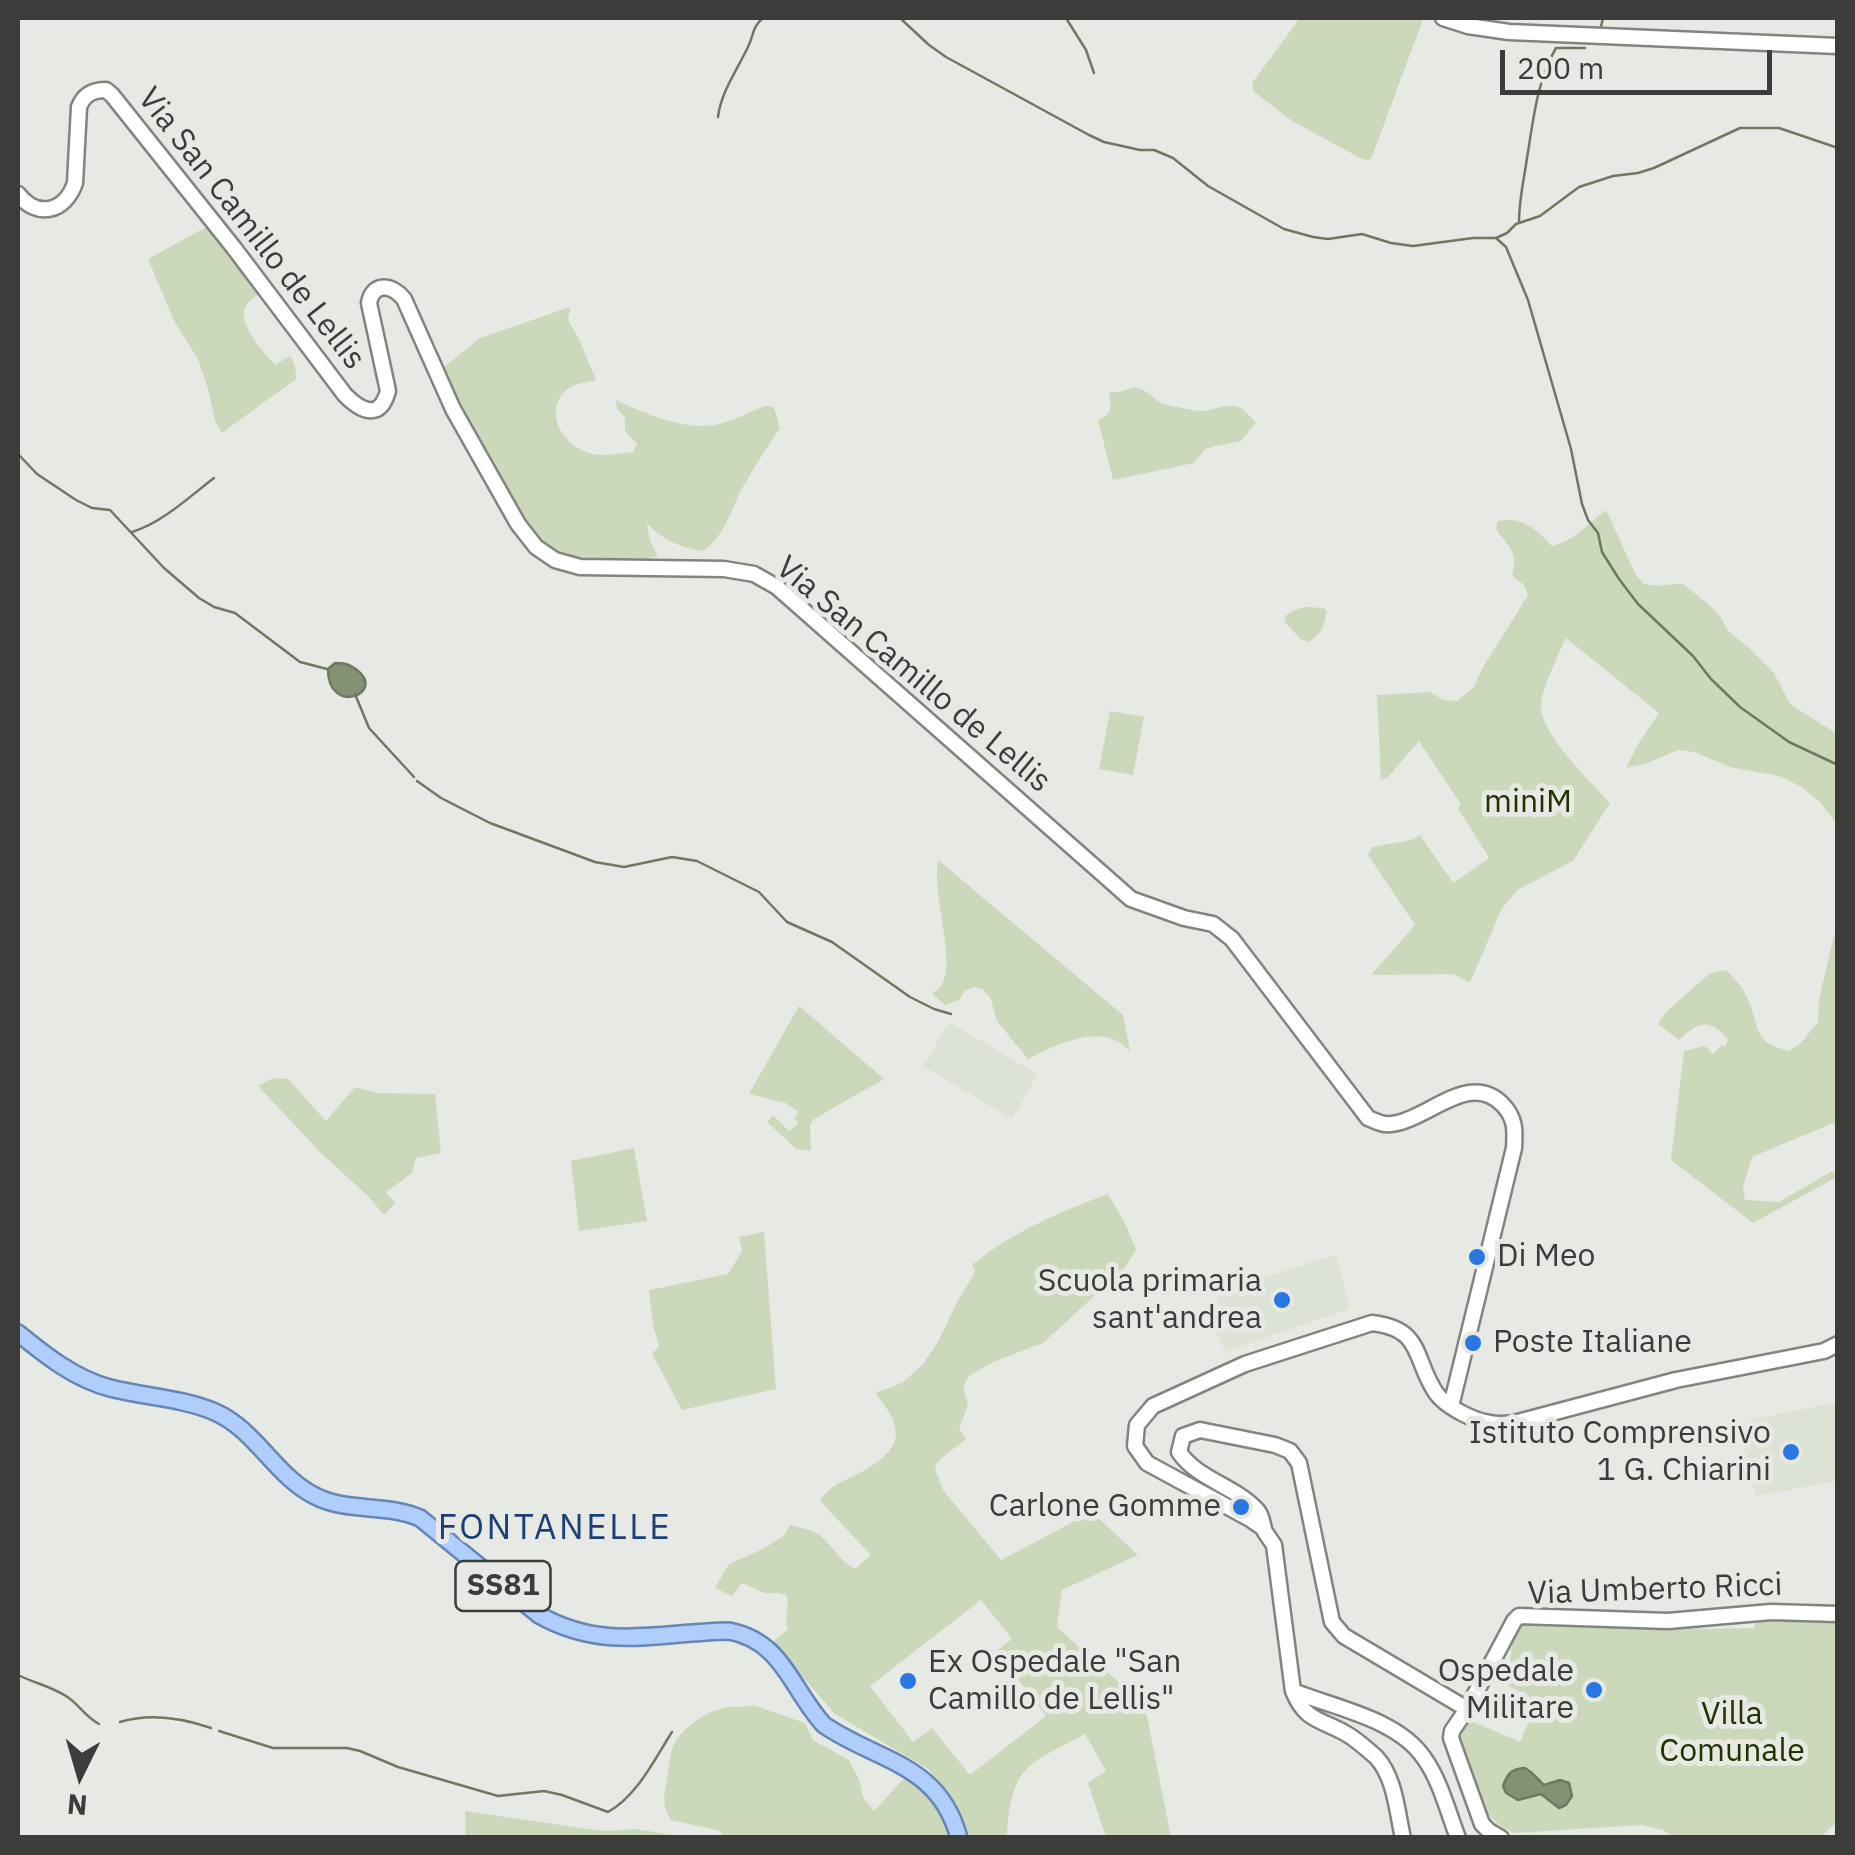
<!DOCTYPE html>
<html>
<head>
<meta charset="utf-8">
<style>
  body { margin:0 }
  #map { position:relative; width:1855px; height:1855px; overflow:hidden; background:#e7eae4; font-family:"IBM Plex Sans",sans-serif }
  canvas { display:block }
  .frame { position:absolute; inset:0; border:20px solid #3c3d3a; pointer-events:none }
  .north { position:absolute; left:30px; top:1725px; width:100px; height:100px; -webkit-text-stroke:8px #e7eae4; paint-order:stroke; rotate:185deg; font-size:28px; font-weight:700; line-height:40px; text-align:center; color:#3c3d3a }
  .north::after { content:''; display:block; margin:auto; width:35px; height:45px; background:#3c3d3a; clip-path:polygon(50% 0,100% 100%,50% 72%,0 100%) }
  .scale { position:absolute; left:1500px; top:50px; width:272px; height:45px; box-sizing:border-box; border:5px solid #3c3d3a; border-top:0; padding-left:12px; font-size:30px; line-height:35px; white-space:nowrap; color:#3c3d3a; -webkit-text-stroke:8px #e7eae4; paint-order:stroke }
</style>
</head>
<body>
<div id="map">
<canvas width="1855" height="1855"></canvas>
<div class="frame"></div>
<div class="north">N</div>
<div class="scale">200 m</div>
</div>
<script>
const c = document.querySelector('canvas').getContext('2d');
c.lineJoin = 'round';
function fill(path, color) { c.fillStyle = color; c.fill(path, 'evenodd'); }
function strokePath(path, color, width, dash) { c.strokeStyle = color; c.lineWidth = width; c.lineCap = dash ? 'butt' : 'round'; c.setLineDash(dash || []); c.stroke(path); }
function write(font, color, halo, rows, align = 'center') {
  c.font = font + ' "IBM Plex Sans",sans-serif'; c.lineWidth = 10; c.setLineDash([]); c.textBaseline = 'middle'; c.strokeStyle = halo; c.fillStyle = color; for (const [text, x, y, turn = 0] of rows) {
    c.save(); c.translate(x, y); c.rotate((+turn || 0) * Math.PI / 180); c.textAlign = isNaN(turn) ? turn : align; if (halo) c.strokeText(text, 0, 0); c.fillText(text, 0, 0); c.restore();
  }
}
fill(new Path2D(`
  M 949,1022 L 1038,1074 L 1012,1119 L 923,1066 Z
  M 1336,1254 L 1350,1309 L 1225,1352 L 1207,1312 L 1222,1291 Z
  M 1837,1402 L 1837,1481 L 1756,1496 L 1737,1423 Z`), '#dce2d4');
fill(new Path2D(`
  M 1300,18 L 1423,19 L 1372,157 L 1368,160 L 1362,159 L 1292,121 L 1253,91 L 1252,83 Z
  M 208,226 L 264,293 C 221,307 258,345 275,365 L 290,356 C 295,363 296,370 296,379 L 222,433 L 215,421 L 208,389 L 198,359 L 174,321 L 148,259 Z
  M 570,307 L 568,320 L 579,339 L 596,380 C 589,382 579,383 573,386 C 538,405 562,449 594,454 C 606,457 621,453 633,452 L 637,444 L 625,431 L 625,418 L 617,409 L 616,400 C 645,414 687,432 719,424 C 735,420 750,412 765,406 L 774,407 L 780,428 C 768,446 756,464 745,483 C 732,505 726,536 703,551 C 681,548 662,540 647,523 L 650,541 L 658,556 C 623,564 577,570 546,547 C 520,528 507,491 492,464 C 476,432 459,400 443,368 L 480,338 Z
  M 1133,387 C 1152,390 1152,401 1167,405 C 1171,406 1193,410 1198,411 C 1211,412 1224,403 1238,407 C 1245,409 1250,417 1256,422 L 1241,441 L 1211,447 L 1204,450 L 1194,463 L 1113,480 L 1098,420 C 1115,412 1110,408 1109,392 L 1120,392 Z
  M 1606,510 L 1636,575 L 1644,584 L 1659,586 L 1682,583 L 1708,604 L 1721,617 L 1728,631 L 1748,647 L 1774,673 L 1790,704 L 1837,734 L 1837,824 L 1819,801 L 1800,786 L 1779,776 L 1730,767 L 1694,752 L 1678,750 L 1648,763 L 1626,768 L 1638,744 L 1659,713 L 1566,638 C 1558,656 1542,687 1541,706 C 1541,735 1591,782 1610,803 L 1573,861 L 1517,890 L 1501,910 L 1470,983 L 1453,974 L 1371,975 L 1415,925 L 1368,855 L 1372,847 L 1412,840 L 1420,835 L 1453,883 L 1489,858 L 1458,808 L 1461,804 L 1419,741 L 1389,776 L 1381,780 L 1377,695 L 1429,692 L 1444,700 L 1457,701 L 1474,687 L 1482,669 L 1528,595 L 1524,585 L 1512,576 C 1518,551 1510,549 1496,529 L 1498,521 C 1523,516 1536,529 1552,546 C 1575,541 1588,523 1606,510 Z
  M 1305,607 L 1324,608 L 1327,612 L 1322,630 L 1309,642 L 1300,639 L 1285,622 L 1285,616 L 1294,610 Z
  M 1110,711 L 1144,717 L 1133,775 L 1099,769 Z
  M 938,860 L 1123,1015 L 1130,1051 C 1126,1048 1122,1043 1117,1041 C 1092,1027 1051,1047 1028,1059 L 997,1021 L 990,997 L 982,989 L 974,987 L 965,991 L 959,1000 L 945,1005 L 932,994 C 937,990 941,988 943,982 C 955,959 932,893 938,860 Z
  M 1837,933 L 1837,1124 L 1831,1124 L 1752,1157 L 1743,1187 L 1745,1200 L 1779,1202 L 1832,1171 L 1837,1177 L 1753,1223 L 1671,1160 L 1684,1051 L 1705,1046 L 1713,1054 L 1722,1045 L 1725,1046 L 1728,1040 C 1710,1017 1698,1022 1679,1040 L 1658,1024 L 1666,1012 L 1709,974 L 1726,970 C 1736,980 1746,991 1750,1004 C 1760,1033 1755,1042 1789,1051 L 1801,1043 L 1818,1022 L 1819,999 L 1834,936 Z
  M 799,1006 L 884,1079 L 814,1119 L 810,1125 L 811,1151 L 796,1149 L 767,1122 L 773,1115 L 789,1131 L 799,1123 L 794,1118 L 799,1112 L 786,1103 L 749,1094 Z
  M 273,1078 L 288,1079 L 326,1121 L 355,1087 L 378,1093 L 435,1094 L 441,1153 L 416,1158 L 412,1173 L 386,1192 L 395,1203 L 384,1215 L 368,1196 L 322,1154 L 258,1086 Z
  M 634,1148 L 647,1221 L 579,1231 L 571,1161 Z
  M 1108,1194 L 1126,1225 L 1136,1250 L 1124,1269 L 1043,1343 L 993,1362 L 969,1376 L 963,1387 L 968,1405 L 959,1429 L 966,1439 L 938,1461 L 935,1469 L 943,1490 L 1001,1560 L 1092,1512 L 1138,1555 L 1062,1590 L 1057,1627 L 1145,1706 L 1171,1837 L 1106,1837 L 1088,1783 L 1106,1771 L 1085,1734 C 1026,1766 1012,1764 1007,1837 L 969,1837 L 955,1803 L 928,1769 L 835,1714 L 773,1642 L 788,1629 C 783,1618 790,1608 787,1596 L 780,1593 L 764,1593 L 742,1583 L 732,1596 L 715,1588 L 729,1564 L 763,1549 L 782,1537 L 791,1525 C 799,1527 808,1529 816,1533 C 832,1543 838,1560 855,1569 L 871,1555 L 820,1501 C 831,1483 848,1480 865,1470 C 907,1446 902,1426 875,1393 L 902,1383 L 923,1364 L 939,1340 L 957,1302 L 974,1274 L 975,1269 L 972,1265 C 1012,1232 1060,1212 1108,1194 ZM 981,1600 L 1012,1639 L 996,1651 L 1046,1716 L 970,1775 L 932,1728 L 913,1742 L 870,1686 Z
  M 764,1232 L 776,1389 L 682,1410 L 652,1354 L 659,1346 L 653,1324 L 649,1290 L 728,1274 L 742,1251 L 739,1237 Z
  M 1522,1620 L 1705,1629 L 1755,1628 L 1755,1622 L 1837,1620 L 1837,1822 L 1821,1837 L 1674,1837 L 1663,1830 L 1642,1825 L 1514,1833 C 1504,1828 1495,1823 1488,1814 C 1479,1803 1456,1741 1459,1728 C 1460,1726 1462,1723 1463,1721 L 1469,1720 L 1520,1742 L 1537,1703 L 1507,1685 L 1514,1627 Z
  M 753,1705 L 805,1723 L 813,1740 L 849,1760 L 859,1779 L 863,1797 L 874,1811 L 908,1774 L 926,1786 L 955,1837 L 721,1837 L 721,1831 L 671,1820 C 660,1803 665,1792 668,1773 C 669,1765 670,1757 672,1749 C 680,1728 707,1710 729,1707 C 738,1707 744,1707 753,1705 Z
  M 465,1811 L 588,1829 L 607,1831 L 636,1829 L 685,1837 L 466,1837 Z`), '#cbd9ba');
const water = new Path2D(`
  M 335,663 C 344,663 350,664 357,670 C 387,693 328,717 328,669 Z
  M 1525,1768 C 1534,1773 1537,1779 1544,1785 L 1560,1780 L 1569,1783 L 1572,1796 L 1566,1805 L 1559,1808 L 1541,1794 L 1518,1800 L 1506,1793 L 1503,1786 C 1508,1773 1511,1769 1525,1768 Z`);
fill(water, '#849273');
strokePath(water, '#6e7862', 2.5);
strokePath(new Path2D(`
  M 900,18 L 929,45 L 946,57 L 1089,135 L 1104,142 L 1140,150 L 1154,150 L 1173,158 L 1208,186 L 1284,229 L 1313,237 L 1328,239 L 1362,234 L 1391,243 L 1413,246 L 1473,238 L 1496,238 L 1507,233 L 1516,224 L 1540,216 L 1579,187 L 1613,176 L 1638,173 L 1654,168 L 1740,128 L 1779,128 L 1838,148
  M 1066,18 L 1086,50 L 1094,73
  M 1600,31 L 1603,18
  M 718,117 C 721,92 737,70 748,47 C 754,35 752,27 763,18
  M 1519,222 C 1519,200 1524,179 1527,158 C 1533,122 1537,80 1556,48 L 1585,48
  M 1496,238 L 1506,247 L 1528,300 L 1571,449 L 1582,504 L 1588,520 L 1598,533 L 1602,552 L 1619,579 L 1638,604 L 1693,656 L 1711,679 L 1740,707 L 1789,742 L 1838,765
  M 18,454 L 37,474 L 76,500 L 92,508 L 110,510 L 164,568 L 199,598 L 214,607 L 235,613 L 300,662 L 327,669
  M 132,532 C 162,523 189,497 214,478
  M 355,694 L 369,728 L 414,777
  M 417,781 L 441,798 L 490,823 L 595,862 L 624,867 L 672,857 L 697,861 L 759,892 L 787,922 L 832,942 L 910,997 L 934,1009 L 951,1014
  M 18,1675 C 34,1683 50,1686 66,1696 C 79,1704 85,1717 99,1724
  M 120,1722 C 150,1713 182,1718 211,1728
  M 219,1731 L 273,1748 L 347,1748 L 360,1751 L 398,1767 L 498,1796 L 544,1791 L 562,1795 L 608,1812 C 637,1796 654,1760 672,1732`), '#6e7862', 2.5);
const secondary = new Path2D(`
  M 1443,18 L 1468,26 L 1509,32 L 1838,46
  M 18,194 C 37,219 65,212 75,183 L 79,107 C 84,94 93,90 106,90 L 112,95 L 234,248 L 345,395 C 362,412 380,420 388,391 L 369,303 C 373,281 393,285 404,299 L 453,409 L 518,524 L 536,547 L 555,560 L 580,567 L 724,569 L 754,574 L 777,587 L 1131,899 L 1184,918 L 1213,924 L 1232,939 L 1368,1118 C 1379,1123 1385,1126 1397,1123 C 1431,1116 1471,1071 1503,1105 C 1516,1119 1515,1131 1514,1148 L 1451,1406
  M 1263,1528 L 1250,1519 L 1147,1463 L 1135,1446 L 1137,1425 L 1153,1406 L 1245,1364 L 1372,1323 C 1424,1329 1413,1359 1436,1393 C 1446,1407 1474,1421 1490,1423 C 1498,1425 1506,1424 1514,1423 L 1676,1380 L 1824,1351 L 1838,1344
  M 1293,1691 C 1335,1708 1398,1719 1424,1758 C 1440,1780 1448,1812 1458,1838
  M 1403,1838 C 1397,1812 1395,1777 1376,1757 C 1367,1749 1356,1739 1345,1733 C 1320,1719 1305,1721 1293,1691 L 1274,1545 C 1271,1541 1268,1536 1265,1532 C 1262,1524 1263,1517 1257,1510 C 1235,1486 1197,1479 1179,1452 L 1183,1436 L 1200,1430 L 1275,1445 L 1290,1451 L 1299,1463 L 1332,1622 L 1344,1636 L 1467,1709
  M 1501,1838 L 1489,1831 L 1482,1824 L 1451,1738 L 1452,1731 L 1467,1709 L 1514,1621 L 1519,1616 L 1668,1621 L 1771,1612 L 1838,1614`);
const primary = new Path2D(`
  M 18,1333 C 45,1355 75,1379 110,1388 C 145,1397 182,1398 215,1412 C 256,1430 275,1476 315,1496 C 348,1513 386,1503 420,1518 L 539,1615 C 605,1652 659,1632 729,1631 C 783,1641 791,1689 824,1725 C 878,1762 939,1763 959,1838`);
strokePath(secondary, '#82857f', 19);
strokePath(primary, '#6686b6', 20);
strokePath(secondary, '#fff', 14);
strokePath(primary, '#b0cefb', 15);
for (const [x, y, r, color] of [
  [1477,1257,10,"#2a76e2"],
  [1282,1300,10,"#2a76e2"],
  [1473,1343,10,"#2a76e2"],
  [1791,1452,10,"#2a76e2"],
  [1241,1507,10,"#2a76e2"],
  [908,1681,10,"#2a76e2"],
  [1594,1690,10,"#2a76e2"]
]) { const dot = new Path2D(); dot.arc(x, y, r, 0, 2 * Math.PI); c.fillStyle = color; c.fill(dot); strokePath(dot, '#e7eae4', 4); }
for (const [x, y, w] of [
  [503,1586,95]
]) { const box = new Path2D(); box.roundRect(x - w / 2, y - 25, w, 50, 8); c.fillStyle = '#e7eae4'; c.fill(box); strokePath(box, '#3c3d3a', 2.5); }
write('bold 30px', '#3c3d3a', null, [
  ["SS81",503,1586]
]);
write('32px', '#3c3d3a', '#e7eae4', [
  ["Via San Camillo de Lellis",251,229,52],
  ["Via San Camillo de Lellis",913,675,40],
  ["Via Umberto Ricci",1655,1590,-2]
]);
write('32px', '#230', '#e7eae4', [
  ["miniM",1528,803],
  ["Villa",1732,1715],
  ["Comunale",1732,1752]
]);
write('32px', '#3c3d3a', '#e7eae4', [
  ["Di Meo",1497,1257,"left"],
  ["Scuola primaria",1262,1282],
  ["sant'andrea",1262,1319],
  ["Poste Italiane",1493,1343,"left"],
  ["Istituto Comprensivo",1771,1434],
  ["1 G. Chiarini",1771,1471],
  ["Carlone Gomme",1221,1507],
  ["Ex Ospedale \"San",928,1663,"left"],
  ["Camillo de Lellis\"",928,1700,"left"],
  ["Ospedale",1574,1672],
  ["Militare",1574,1709]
], 'right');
c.letterSpacing = '2.5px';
write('35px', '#1c4075', '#e7eae4', [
  ["FONTANELLE",555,1529]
]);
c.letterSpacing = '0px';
</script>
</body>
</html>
